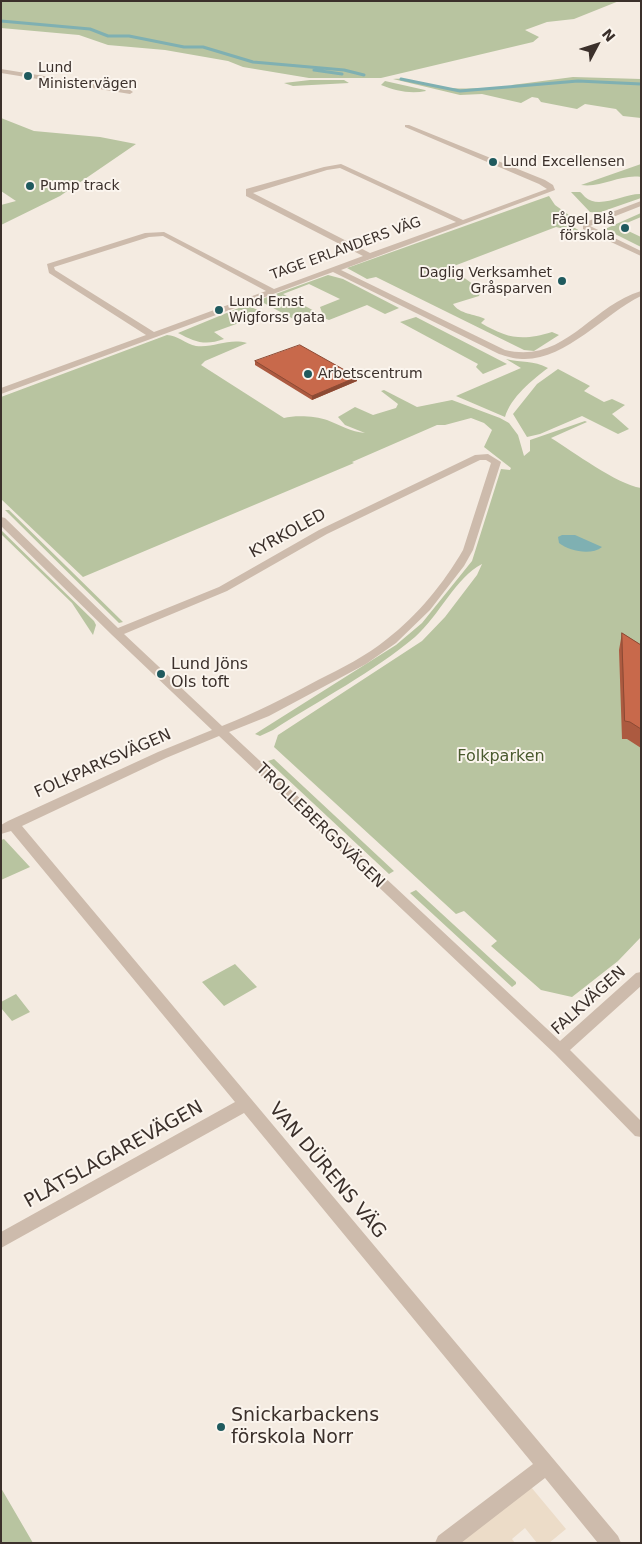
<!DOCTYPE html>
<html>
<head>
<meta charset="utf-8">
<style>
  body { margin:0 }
  #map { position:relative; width:642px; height:1544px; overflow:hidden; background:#f4ebe1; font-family:"DejaVu Sans",sans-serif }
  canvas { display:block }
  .frame { position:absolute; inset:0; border:2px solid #3b302b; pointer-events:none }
  .north { position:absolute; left:572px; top:20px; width:50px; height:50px; -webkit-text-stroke:4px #fbf5ee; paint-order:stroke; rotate:50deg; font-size:14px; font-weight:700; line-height:20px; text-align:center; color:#3b302b }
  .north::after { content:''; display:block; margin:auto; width:18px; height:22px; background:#3b302b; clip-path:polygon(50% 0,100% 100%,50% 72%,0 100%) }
</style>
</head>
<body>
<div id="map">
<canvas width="642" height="1544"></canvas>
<div class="frame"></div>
<div class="north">N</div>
</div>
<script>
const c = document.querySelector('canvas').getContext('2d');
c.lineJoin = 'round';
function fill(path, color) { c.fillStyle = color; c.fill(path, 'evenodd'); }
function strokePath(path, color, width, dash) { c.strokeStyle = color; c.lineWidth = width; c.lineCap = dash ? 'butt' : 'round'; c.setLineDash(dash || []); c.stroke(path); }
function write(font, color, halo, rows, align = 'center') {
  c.font = font + ' "DejaVu Sans",sans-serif'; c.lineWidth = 4; c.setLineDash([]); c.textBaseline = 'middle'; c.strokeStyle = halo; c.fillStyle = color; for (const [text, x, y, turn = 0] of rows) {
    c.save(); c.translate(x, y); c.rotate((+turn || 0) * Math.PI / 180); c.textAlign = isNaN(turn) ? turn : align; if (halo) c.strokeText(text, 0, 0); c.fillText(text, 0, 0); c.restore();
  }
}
fill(new Path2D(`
  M 1,1 L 619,1 L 574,19 L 547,22 L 525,30 L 539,37 L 533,42 L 381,78 L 309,78 L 243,67 L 228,61 L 165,50 L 108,45 L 79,35 L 1,28 Z
  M 573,77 L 641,79 L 641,118 L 623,116 L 616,109 L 585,104 L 577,109 L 541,102 L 538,98 L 532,97 L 521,103 L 482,94 L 460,95 L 393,79 C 410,77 423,84 439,87 C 464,90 489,88 514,86 L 512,85 Z
  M 310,80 L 344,80 L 349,83 L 293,86 L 284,83 Z
  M 385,81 L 425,90 L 426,91 C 410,94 396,91 381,85 Z
  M 1,118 L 34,131 L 100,137 L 136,144 L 60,196 L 1,225 L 1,205 L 16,201 L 1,191 Z
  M 641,164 L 641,177 C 620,174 602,188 581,185 Z
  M 571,192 L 580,192 C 582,193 583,195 585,197 C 599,210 625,193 641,194 L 641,198 L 598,213 L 590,212 Z
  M 549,196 L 555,205 L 576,220 L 575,228 L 585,234 L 556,227 L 454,266 L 459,274 L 481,290 L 479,296 L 453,304 C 459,314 475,314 485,319 L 481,323 C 508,339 523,341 552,332 L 559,335 L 534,351 L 524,350 L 376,277 L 367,279 L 347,268 Z
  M 641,213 L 641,217 L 622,225 L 622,228 L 641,237 L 641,247 L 605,229 Z
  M 328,275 L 343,279 L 399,308 L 385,314 L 367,305 L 329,320 L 324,318 L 320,307 L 340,299 L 309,284 L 283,294 L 318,313 L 318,319 L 301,323 L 262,302 L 262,299 Z
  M 246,305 L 270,315 L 255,321 L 250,319 L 214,332 L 224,339 C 205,346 195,342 178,333 Z
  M 416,317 L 507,364 L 483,374 L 476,367 L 478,364 L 400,322 Z
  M 167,335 C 177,335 186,344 196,346 C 215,348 228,338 247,343 L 205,361 L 201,365 L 284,418 C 295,415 316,416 327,420 C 340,425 351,432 365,433 L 345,425 L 338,417 L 355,407 L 373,415 L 396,408 L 398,404 L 381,391 L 384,390 L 417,407 L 452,400 L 500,418 L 509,423 L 518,435 L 524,456 L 530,451 L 530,440 L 585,421 L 587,422 L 551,438 C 574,452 616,484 641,488 L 641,937 L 618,961 L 572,997 L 541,990 L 491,946 L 497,941 L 464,911 L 456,914 L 274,747 L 278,735 L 422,641 L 445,617 L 477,575 L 482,564 C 456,577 439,616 415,637 C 375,671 318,701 273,730 L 260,736 L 255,734 L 396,645 L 422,623 L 472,561 L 501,469 L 510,470 L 511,468 L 484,447 L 492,430 L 484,423 L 471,418 L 445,425 L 437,425 L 352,462 L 354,463 L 83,577 L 1,499 L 1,397 Z
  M 506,359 C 522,363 533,360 548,368 C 532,380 511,397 505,417 L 456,396 L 521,368 Z
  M 558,369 L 590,386 L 584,391 L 604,402 L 612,399 L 625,405 L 612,414 L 629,429 L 618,434 L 582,416 L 540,434 L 527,437 L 513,414 L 537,384 Z
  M 5,510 L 9,510 L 123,622 L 119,623 Z
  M 1,530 L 94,621 L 96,625 L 93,635 L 72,603 L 1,534 Z
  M 274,759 L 394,871 L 389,874 L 268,761 Z
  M 4,839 L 30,867 L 1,880 L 1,840 Z
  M 416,890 L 516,982 L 516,984 L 512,987 L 410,893 Z
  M 235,964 L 257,987 L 224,1006 L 202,982 Z
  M 16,994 L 30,1012 L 12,1021 L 1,1008 L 1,1002 Z
  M 1,1488 L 33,1543 L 1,1543 Z`), '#b8c4a0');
fill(new Path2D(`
  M 526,1481 L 566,1529 L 549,1543 L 537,1543 L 525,1528 L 512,1539 L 515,1543 L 445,1543 Z`), '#ecdcc8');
fill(new Path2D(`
  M 562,535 L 575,535 L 602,547 C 591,556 569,551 559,543 L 558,537 Z`), '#7fb0b2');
strokePath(new Path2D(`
  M 1,21 L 90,29 L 108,36 L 129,36 L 184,47 L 203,47 L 253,62 L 344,70 L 364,75
  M 314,70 L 342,74
  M 401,79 L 460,91 L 578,81 L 641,84`), '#7fb0b2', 3);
fill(new Path2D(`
  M 1,69 L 130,90 L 133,92 L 130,94 L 1,73 Z
  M 405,125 L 409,125 L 545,180 L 553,185 L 555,190 L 341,270 L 505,350 C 565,364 589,307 641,291 L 641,296 C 604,314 565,361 522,359 C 514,359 506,356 499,354 L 333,272 L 1,394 L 1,388 L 146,335 L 49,273 L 47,264 L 145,233 L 164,232 L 274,289 L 363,256 L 246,196 L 246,189 L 324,167 L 341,164 L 463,220 L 547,189 L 539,184 L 405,127 ZM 340,168 L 456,222 L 370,253 L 253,193 L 327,170 ZM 163,236 L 266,291 L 154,332 L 55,270 L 54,267 L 149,237 Z
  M 641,201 L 641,206 L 590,226 L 641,251 L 641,256 L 583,229 L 583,223 Z
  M 488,454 L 501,462 L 473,550 L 464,566 L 430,610 L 396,643 L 366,664 L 269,716 L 229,732 L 560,1041 L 636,973 L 641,972 L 641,986 L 570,1050 L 641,1121 L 641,1137 L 635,1136 L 555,1054 L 219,736 L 166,758 L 22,826 L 618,1536 L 621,1543 L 598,1543 L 545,1478 L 461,1543 L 435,1543 L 438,1536 L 533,1464 L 244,1113 L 1,1248 L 1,1232 L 235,1102 L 11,831 L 1,834 L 1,825 L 8,821 L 158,752 L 212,730 L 112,635 L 1,526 L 1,517 L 5,518 L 118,628 L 219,587 L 319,530 L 475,455 ZM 480,460 L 486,460 L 491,463 L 463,550 C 444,583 417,616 387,639 C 366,656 342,668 318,680 C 287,697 255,713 222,726 L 124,634 L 227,591 L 327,534 Z`), '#cdbbac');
fill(new Path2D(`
  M 255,361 L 357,377 L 357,381 L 312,400 L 255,365 Z
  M 622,633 L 641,645 L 641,748 L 627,739 L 622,739 L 619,650 Z`), '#ac5a40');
fill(new Path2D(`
  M 357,377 L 357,381 L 312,400 L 312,396 Z`), '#8c4a34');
const building = new Path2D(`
  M 300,345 L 357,377 L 312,396 L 255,361 Z
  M 622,633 L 641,645 L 641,729 L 630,722 L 625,721 Z`);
fill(building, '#c8694b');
strokePath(building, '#8c4a34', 1);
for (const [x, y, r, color] of [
  [28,76,5,"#1f5a5e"],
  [493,162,5,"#1f5a5e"],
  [30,186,5,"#1f5a5e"],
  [625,228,5,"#1f5a5e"],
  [562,281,5,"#1f5a5e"],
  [219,310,5,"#1f5a5e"],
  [308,374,5,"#1f5a5e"],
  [161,674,5,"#1f5a5e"],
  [221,1427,5,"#1f5a5e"]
]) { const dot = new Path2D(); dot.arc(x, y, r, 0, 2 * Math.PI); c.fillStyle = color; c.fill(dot); strokePath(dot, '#fbf5ee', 2); }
write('14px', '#3b302b', '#fbf5ee', [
  ["Lund",38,68],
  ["Ministervägen",38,84],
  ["Lund Excellensen",503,162],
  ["Pump track",40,186],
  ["Fågel Blå",615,220,"right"],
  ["förskola",615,236,"right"],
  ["Daglig Verksamhet",552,273,"right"],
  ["Gråsparven",552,289,"right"],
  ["Lund Ernst",229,302],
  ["Wigforss gata",229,318],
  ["Arbetscentrum",318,374]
], 'left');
write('14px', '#3b302b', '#fbf5ee', [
  ["TAGE ERLANDERS VÄG",346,249,-20]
]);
write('16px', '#3b302b', '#fbf5ee', [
  ["KYRKOLED",288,534,-29],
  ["FOLKPARKSVÄGEN",103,764,-24],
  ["TROLLEBERGSVÄGEN",320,826,44],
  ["FALKVÄGEN",589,1001,-42]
]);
write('16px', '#3b302b', '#fbf5ee', [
  ["Lund Jöns",171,665],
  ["Ols toft",171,683]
], 'left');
write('16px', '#4a5a2e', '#fbf5ee', [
  ["Folkparken",501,757]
]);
write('19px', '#3b302b', '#fbf5ee', [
  ["PLÅTSLAGAREVÄGEN",114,1155,-29],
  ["VAN DÜRENS VÄG",327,1171,50]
]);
write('19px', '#3b302b', '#fbf5ee', [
  ["Snickarbackens",231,1416],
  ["förskola Norr",231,1438]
], 'left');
</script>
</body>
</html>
